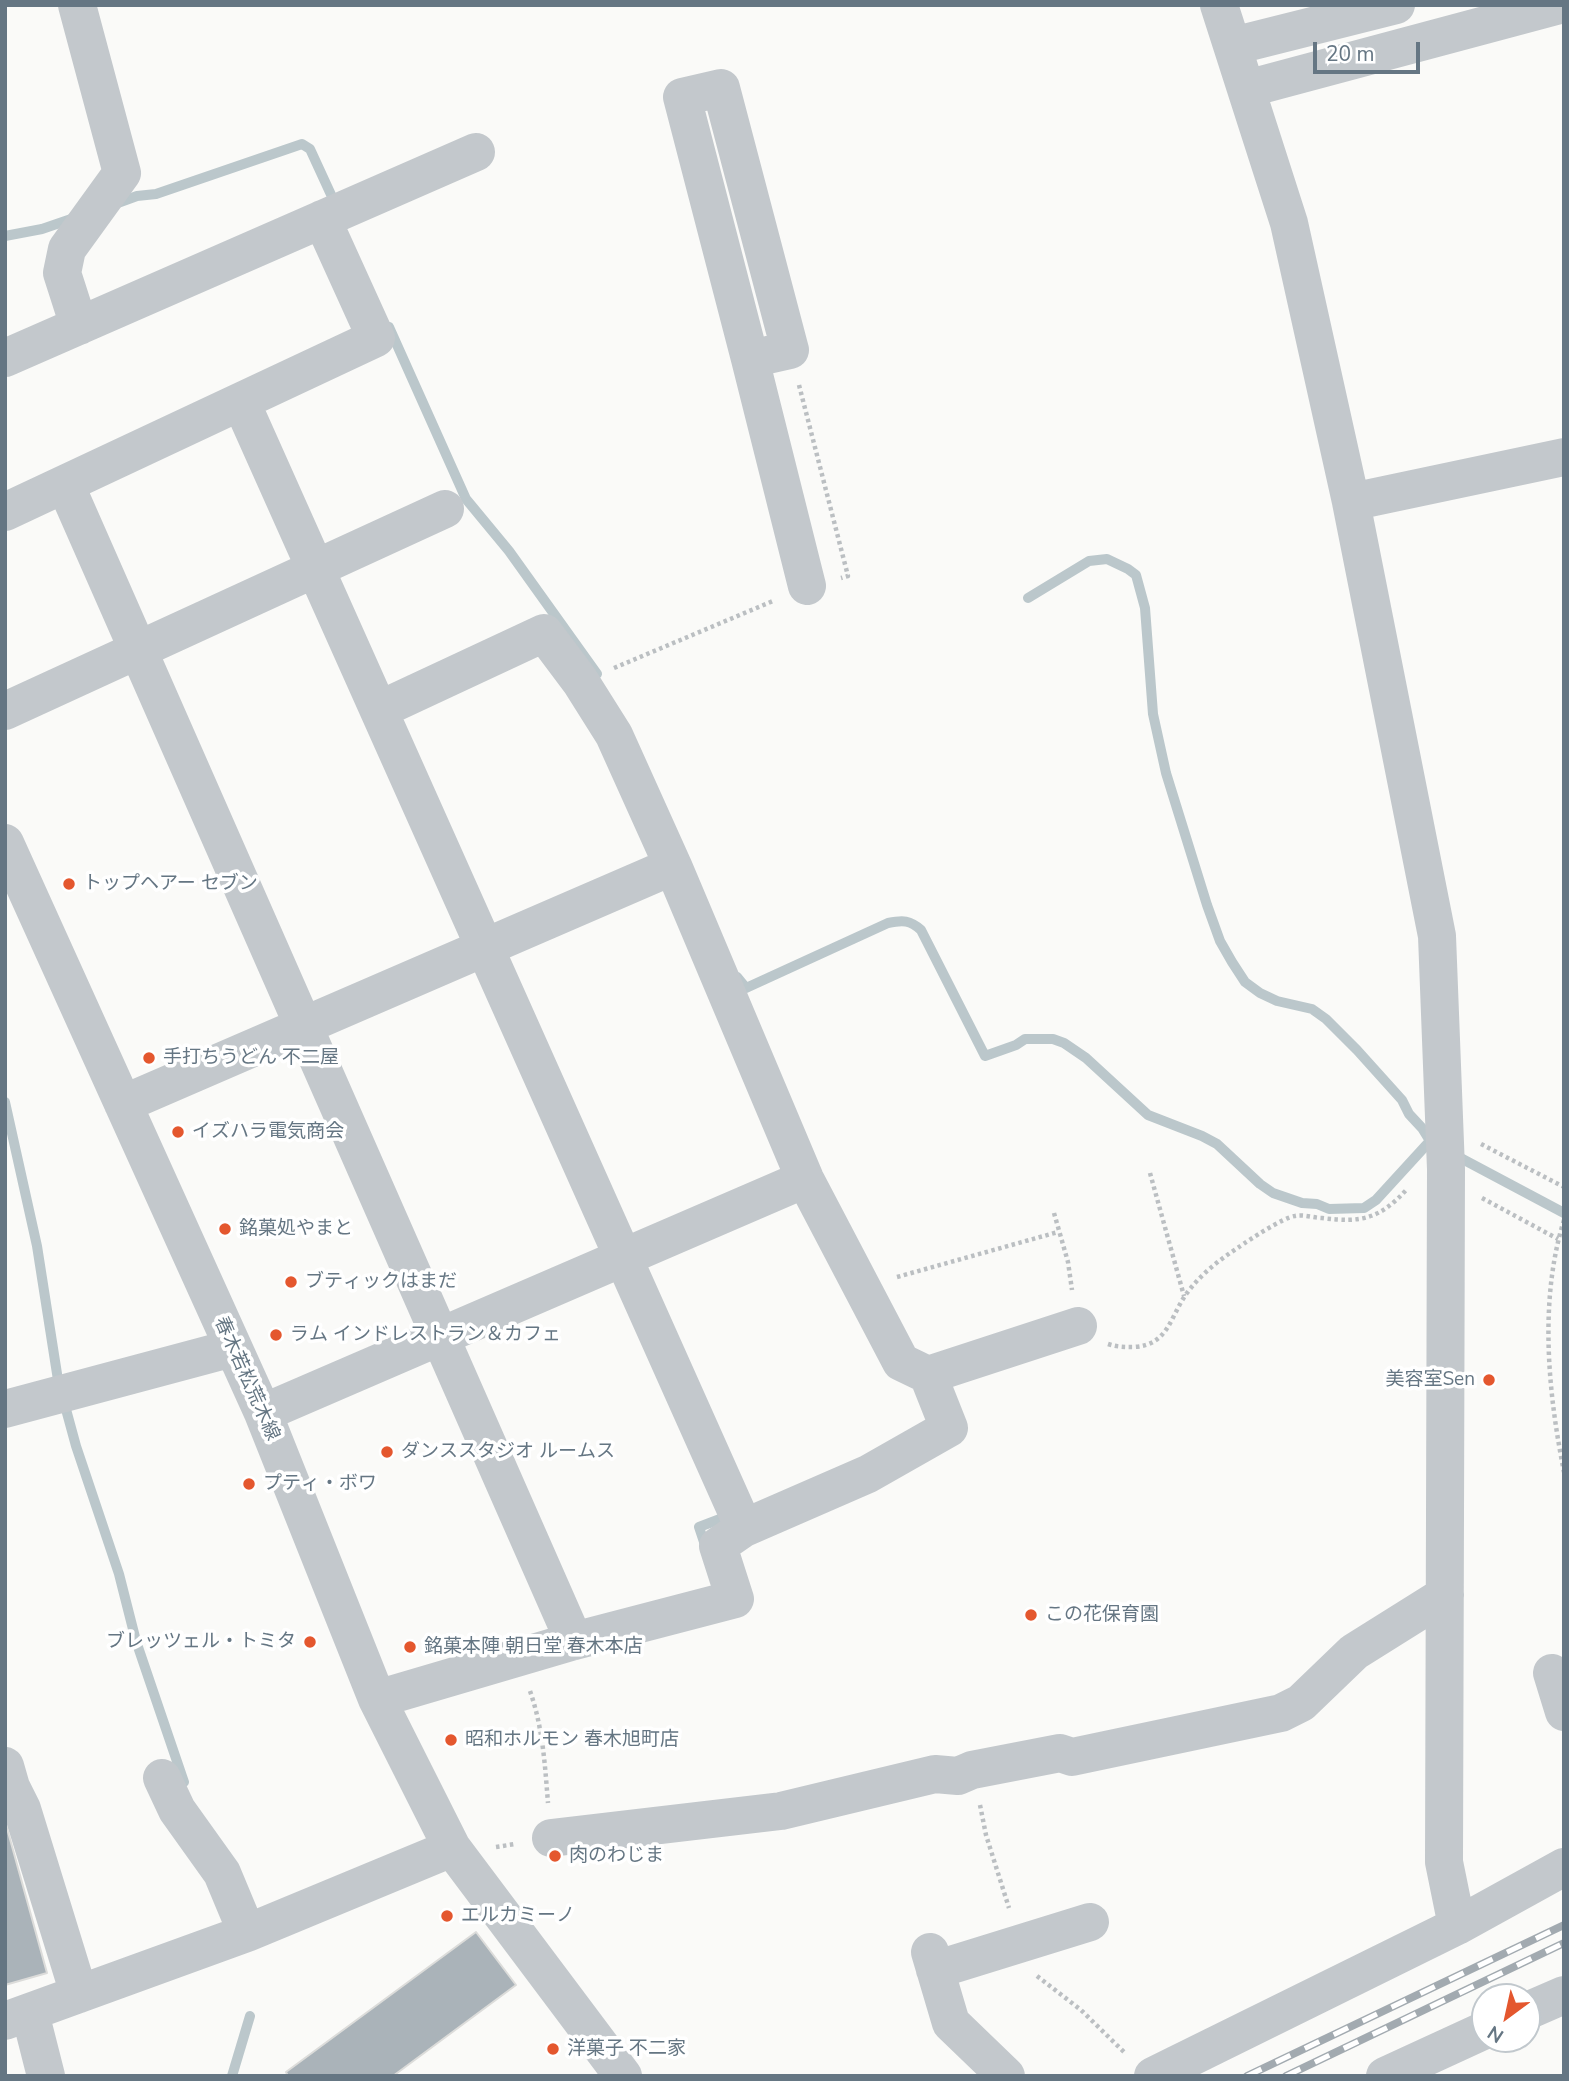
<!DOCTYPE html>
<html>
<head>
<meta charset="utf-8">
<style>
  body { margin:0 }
  #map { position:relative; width:1569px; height:2081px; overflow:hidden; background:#fafaf8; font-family:"Nunito Sans",sans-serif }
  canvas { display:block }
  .frame { position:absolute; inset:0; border:7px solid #657683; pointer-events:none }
  .north { position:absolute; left:1471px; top:1983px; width:70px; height:70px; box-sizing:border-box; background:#fff; border:2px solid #c1c8cd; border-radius:50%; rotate:213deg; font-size:19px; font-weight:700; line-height:28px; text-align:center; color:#657683 }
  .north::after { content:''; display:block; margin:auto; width:24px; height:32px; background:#e4572e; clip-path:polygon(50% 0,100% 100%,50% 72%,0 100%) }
  .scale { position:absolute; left:1313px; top:42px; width:107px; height:32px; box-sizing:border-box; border:4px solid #657683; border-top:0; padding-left:9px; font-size:21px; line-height:24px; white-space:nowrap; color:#657683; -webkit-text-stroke:5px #fff; paint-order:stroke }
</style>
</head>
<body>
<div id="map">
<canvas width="1569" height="2081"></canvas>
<div class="frame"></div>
<div class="north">N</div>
<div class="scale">20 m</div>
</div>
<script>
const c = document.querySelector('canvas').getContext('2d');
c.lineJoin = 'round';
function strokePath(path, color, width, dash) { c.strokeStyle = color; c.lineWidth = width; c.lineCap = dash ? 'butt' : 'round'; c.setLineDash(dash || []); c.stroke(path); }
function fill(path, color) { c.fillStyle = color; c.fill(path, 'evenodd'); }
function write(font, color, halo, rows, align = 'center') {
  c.font = font + ' "Nunito Sans","Noto Sans JP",sans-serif'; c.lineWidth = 7; c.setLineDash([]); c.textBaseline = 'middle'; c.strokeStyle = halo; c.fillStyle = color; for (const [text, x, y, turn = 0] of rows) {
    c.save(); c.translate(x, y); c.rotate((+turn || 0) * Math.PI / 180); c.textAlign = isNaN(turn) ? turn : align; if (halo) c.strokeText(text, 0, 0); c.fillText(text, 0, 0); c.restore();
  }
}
strokePath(new Path2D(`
  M 115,204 L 137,196 L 156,194 L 302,144 L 310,149 L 333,199
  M 5,236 L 42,229 L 77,217
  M 389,327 L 466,499 L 509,551 L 597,674
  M 1028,598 L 1089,561 L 1107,559 L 1128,569 L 1136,575 L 1145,608 L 1153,714 L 1166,773 L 1207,905 L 1220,941 L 1232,962 L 1245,982 L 1260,993 L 1277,1001 L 1312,1009 L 1326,1019 L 1357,1050 L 1402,1100 L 1409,1114 L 1422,1128 L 1430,1141
  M 737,977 L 746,988 L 888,923 C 903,920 910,920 921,930 L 985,1056 L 1016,1045 L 1025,1039 L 1053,1039 L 1064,1043 L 1086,1058 L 1148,1115 L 1202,1136 L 1217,1144 L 1260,1184 L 1273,1193 L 1302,1203 L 1317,1204 L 1329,1209 L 1364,1208 L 1376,1200 L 1430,1141 L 1435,1144
  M 5,1102 L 37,1246 L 58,1380 L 76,1446 L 119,1574 L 136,1641 L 184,1782
  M 1453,1154 L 1564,1213
  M 706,1548 L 699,1527 L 720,1519
  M 232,2076 L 250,2016`), '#bbc7cb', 10);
const building = new Path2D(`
  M 5,1821 L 47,1973 L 5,1985 Z
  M 476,1932 L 516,1985 L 393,2076 L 288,2076 L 286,2072 Z`);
fill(building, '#aab3b9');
strokePath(building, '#dcdcda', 2);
strokePath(new Path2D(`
  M 799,385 L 848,576 L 841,578
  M 614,668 L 773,601
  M 1481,1144 L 1564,1187
  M 1150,1173 L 1184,1296
  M 1482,1198 L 1558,1239
  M 1054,1213 L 1068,1262 L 1072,1290
  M 1564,1220 C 1539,1300 1548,1392 1564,1472
  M 897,1277 L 1058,1232
  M 1108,1344 C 1117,1347 1124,1347 1134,1347 C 1169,1345 1170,1316 1187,1293 C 1201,1274 1219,1260 1239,1247 C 1249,1240 1284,1217 1295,1216 C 1303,1214 1314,1218 1322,1218 C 1362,1223 1380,1219 1408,1188
  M 530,1691 C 543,1728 545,1766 548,1803
  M 980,1805 L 986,1835 L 1009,1908
  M 496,1847 L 515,1844
  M 1037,1976 L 1081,2010 L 1125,2053`), '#bbbfc2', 4.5, [3.5, 3.5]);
strokePath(new Path2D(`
  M 77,5 L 122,173 L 67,249 L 62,273 L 79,326
  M 1219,5 L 1289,223 L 1351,502 L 1437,936 L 1446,1169 L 1444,1862 L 1457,1926
  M 1233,46 L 1396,5
  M 1246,89 L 1560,5
  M 5,358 L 476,152
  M 750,359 L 790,350 L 721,88 L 682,97 L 750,359 L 807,586
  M 241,402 L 744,1528
  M 65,484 L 574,1641
  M 1351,502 L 1564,457
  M 5,512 L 376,338 L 322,219
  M 5,711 L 445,509
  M 5,843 L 263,1413 L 377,1699 L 452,1848 L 623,2076
  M 123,1104 L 673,866
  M 928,1375 L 1078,1326
  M 5,1409 L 233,1348
  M 263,1413 L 805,1179
  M 1552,1673 L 1564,1712
  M 377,1699 L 574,1641 L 735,1599 L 718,1546 L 744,1528 L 868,1474 L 949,1428 L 928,1375 L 901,1362 L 805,1179 L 673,866 L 614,735 L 580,681 L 544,633 L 379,710
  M 5,1766 L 11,1787 L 22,1809 L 79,1994
  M 162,1778 L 177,1810 L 222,1873 L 247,1933
  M 551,1838 L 781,1811 L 935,1774 L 958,1776 L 972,1770 L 1060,1753 L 1072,1757 L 1281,1713 L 1301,1703 L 1354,1652 L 1445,1595
  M 930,1952 L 951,2023 L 1006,2076
  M 935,1970 L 1090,1922
  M 1527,2011 L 1564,1995
  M 30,2013 L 46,2076
  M 5,2021 L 247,1933 L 452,1848
  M 1153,2076 L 1457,1926 L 1564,1867
  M 1385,2076 L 1485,2030`), '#c3c8cc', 38);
const rail = new Path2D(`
  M 1247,2076 L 1564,1925
  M 1286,2076 L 1564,1943`);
strokePath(rail, '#a2aab0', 8);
strokePath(rail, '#fff', 5, [16]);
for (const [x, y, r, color] of [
  [69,884,7,"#e4572e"],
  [149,1058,7,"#e4572e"],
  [178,1132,7,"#e4572e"],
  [225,1229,7,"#e4572e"],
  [291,1282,7,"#e4572e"],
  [276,1335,7,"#e4572e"],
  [1489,1380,7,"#e4572e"],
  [387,1452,7,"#e4572e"],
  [249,1484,7,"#e4572e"],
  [1031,1615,7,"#e4572e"],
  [310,1642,7,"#e4572e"],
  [410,1647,7,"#e4572e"],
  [451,1740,7,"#e4572e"],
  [555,1856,7,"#e4572e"],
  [447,1916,7,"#e4572e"],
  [553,2049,7,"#e4572e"]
]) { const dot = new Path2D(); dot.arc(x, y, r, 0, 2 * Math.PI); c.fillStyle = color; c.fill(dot); strokePath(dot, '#fff', 2.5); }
write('19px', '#657683', '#fff', [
  ["トップヘアー セブン",83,884],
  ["手打ちうどん 不二屋",163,1058],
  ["イズハラ電気商会",192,1132],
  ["銘菓処やまと",239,1229],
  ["ブティックはまだ",305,1282],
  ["ラム インドレストラン＆カフェ",290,1335],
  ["美容室Sen",1475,1380,"right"],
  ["ダンススタジオ ルームス",401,1452],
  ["プティ・ボワ",263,1484],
  ["この花保育園",1045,1615],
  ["ブレッツェル・トミタ",296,1642,"right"],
  ["銘菓本陣 朝日堂 春木本店",424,1647],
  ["昭和ホルモン 春木旭町店",465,1740],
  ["肉のわじま",569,1856],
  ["エルカミーノ",461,1916],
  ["洋菓子 不二家",567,2049]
], 'left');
write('19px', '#657683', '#fff', [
  ["春木若松荒木線",246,1379,66]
]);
</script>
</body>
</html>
